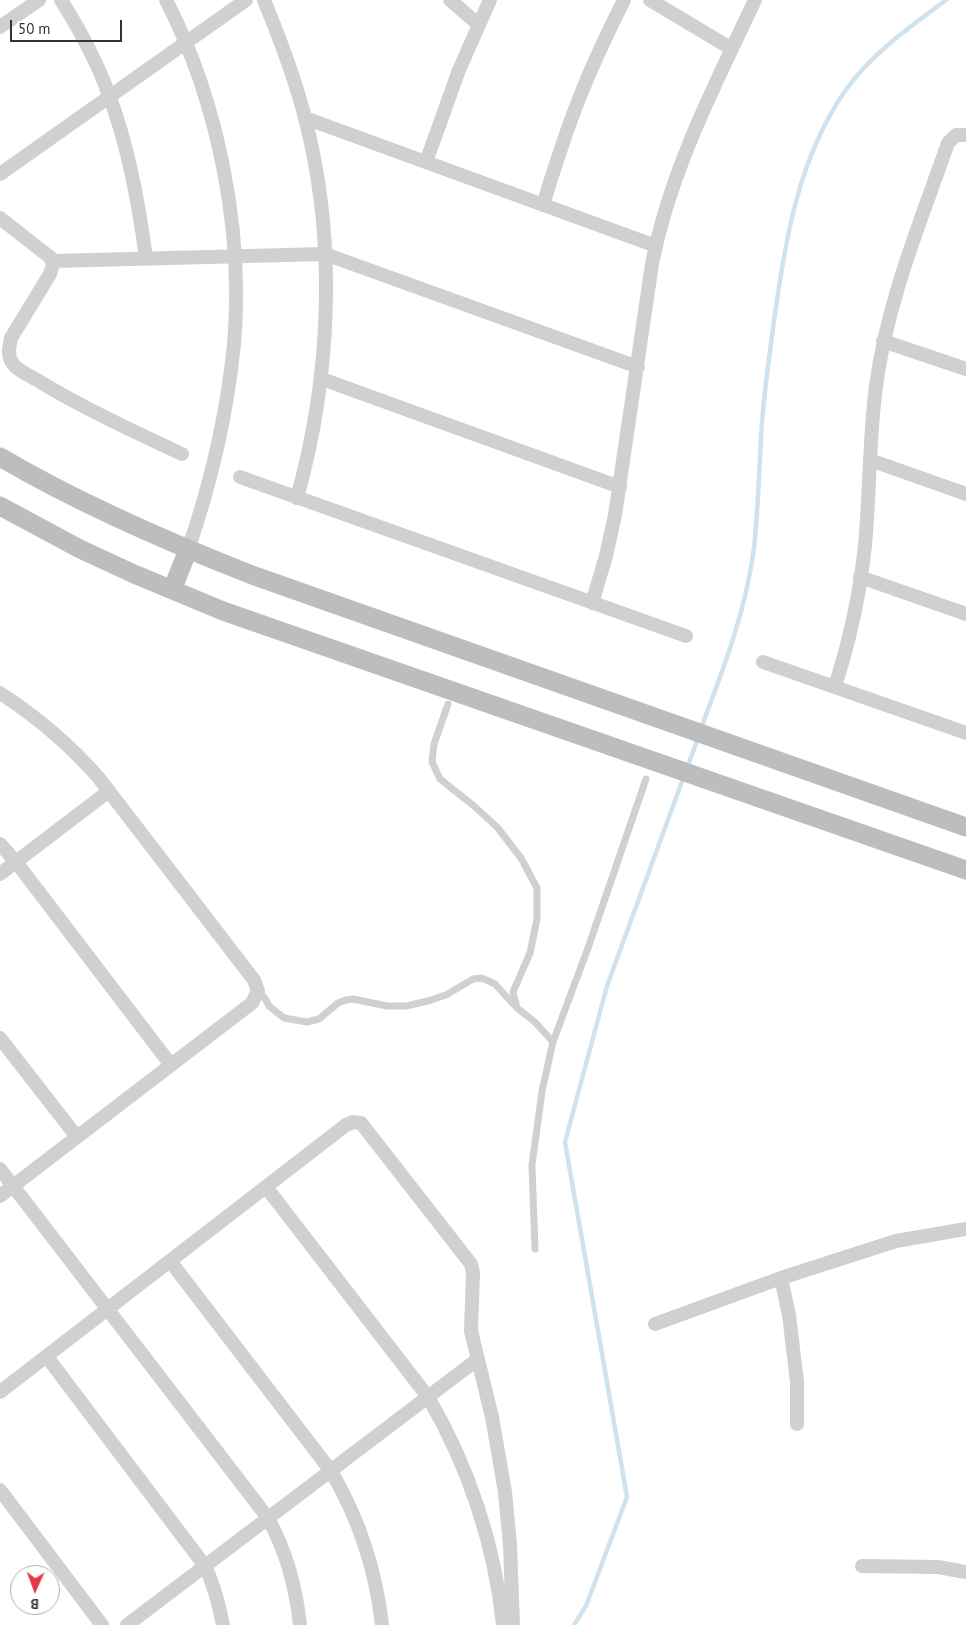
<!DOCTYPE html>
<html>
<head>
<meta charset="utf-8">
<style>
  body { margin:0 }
  #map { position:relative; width:966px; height:1625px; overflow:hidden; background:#fff; font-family:"PT Sans",sans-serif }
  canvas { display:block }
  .north { position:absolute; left:10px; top:1565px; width:50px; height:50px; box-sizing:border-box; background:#fff; border:1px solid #adadad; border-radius:50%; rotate:182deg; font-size:14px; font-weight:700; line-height:20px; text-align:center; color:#333 }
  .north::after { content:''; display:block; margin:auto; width:18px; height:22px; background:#e63946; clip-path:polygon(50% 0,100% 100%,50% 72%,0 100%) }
  .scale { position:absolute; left:10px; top:20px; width:112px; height:22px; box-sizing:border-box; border:2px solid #333; border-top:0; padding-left:6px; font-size:15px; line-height:18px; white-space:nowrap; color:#333; -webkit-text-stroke:4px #fff; paint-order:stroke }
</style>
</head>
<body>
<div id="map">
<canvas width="966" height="1625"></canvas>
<div class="north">B</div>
<div class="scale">50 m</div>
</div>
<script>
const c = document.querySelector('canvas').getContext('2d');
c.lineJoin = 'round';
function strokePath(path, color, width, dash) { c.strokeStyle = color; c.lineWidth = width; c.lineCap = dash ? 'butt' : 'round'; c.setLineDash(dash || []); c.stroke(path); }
strokePath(new Path2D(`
  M 701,728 C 723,670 746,611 754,548 C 758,511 759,474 761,437 C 763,398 769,359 774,321 C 785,241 798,159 845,91 C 871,54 911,26 946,0
  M 687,768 L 698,738
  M 574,1625 L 586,1606 L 627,1497 L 565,1142 L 607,986 L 684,776`), '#cfe2ee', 4.5);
strokePath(new Path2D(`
  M 448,704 L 434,744 L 432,762 L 440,779 L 474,806 L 497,827 L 521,858 L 537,888 L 537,919 L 530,953 L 513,992 L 517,1008 L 535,1022 L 553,1042
  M 264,997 L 269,1006 L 284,1018 L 307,1022 L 319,1019 L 338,1003 L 346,1000 L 353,999 L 387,1006 L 406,1006 L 428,1001 L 446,995 L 473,979 L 482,978 L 495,984 L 515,1006
  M 535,1249 L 532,1165 L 542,1091 L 553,1042 L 588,948 L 646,779`), '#d0d0d0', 7);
strokePath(new Path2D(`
  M 61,0 C 80,30 97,62 109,95 C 129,148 139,204 146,259
  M 166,0 C 218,101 244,231 234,344 C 227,415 211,483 188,550
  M 264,0 C 280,39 295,78 305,118 C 337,241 331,376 297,498
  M 450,0 L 479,25
  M 650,0 L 732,49
  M 0,27 L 39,0
  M 305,118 L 656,246
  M 426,162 L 459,70 L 490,0
  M 0,174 L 246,0
  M 543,205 C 554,169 565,134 579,99 C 592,65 608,32 624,0
  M 0,218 L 51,258 L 53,265 L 50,274 L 11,338 C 9,347 7,356 13,364 C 19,372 33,377 42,383 C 87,410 135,432 182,454
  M 53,261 L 325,254 L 638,367
  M 883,341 L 966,369
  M 322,379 L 620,487
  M 870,460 L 966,494
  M 240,477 L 686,636
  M 860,577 L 966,614
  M 592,603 L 606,556 L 615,515 L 652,264 C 670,171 715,85 755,0
  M 763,662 L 966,733
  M 835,686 C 850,640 860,593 865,545 C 870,492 869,439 876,386 C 887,302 920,223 948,143 L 956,135 L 966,135
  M 0,693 C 37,717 69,744 98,777 L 254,980 L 258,991 L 252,1003 L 0,1196
  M 0,844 L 16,862 L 171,1065
  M 0,874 L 109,791
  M 0,1038 L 77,1137
  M 0,1169 L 268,1518 C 286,1551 296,1587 300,1625
  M 266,1187 L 428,1397 C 468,1465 495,1545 503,1625
  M 170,1261 L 331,1471 C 358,1517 376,1571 382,1625
  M 781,1278 L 789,1315 L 797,1382 L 797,1424
  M 655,1324 L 781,1278 L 896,1241 L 966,1229
  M 47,1357 L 205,1566 C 214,1585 219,1604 223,1625
  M 0,1392 L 346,1125 L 353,1122 L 361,1123 L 471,1264 L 473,1273 L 471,1331 L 492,1417 L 505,1492 L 510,1545 L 513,1625
  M 0,1490 L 102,1625
  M 862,1566 L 938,1567 L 966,1572
  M 127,1625 L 478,1359`), '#d0d0d0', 14);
strokePath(new Path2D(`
  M 0,457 C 80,504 165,541 252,575 L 966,827
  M 0,506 L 80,549 L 134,574 L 223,611 L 966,870
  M 172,590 L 188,550`), '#bdbdbd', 19);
</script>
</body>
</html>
